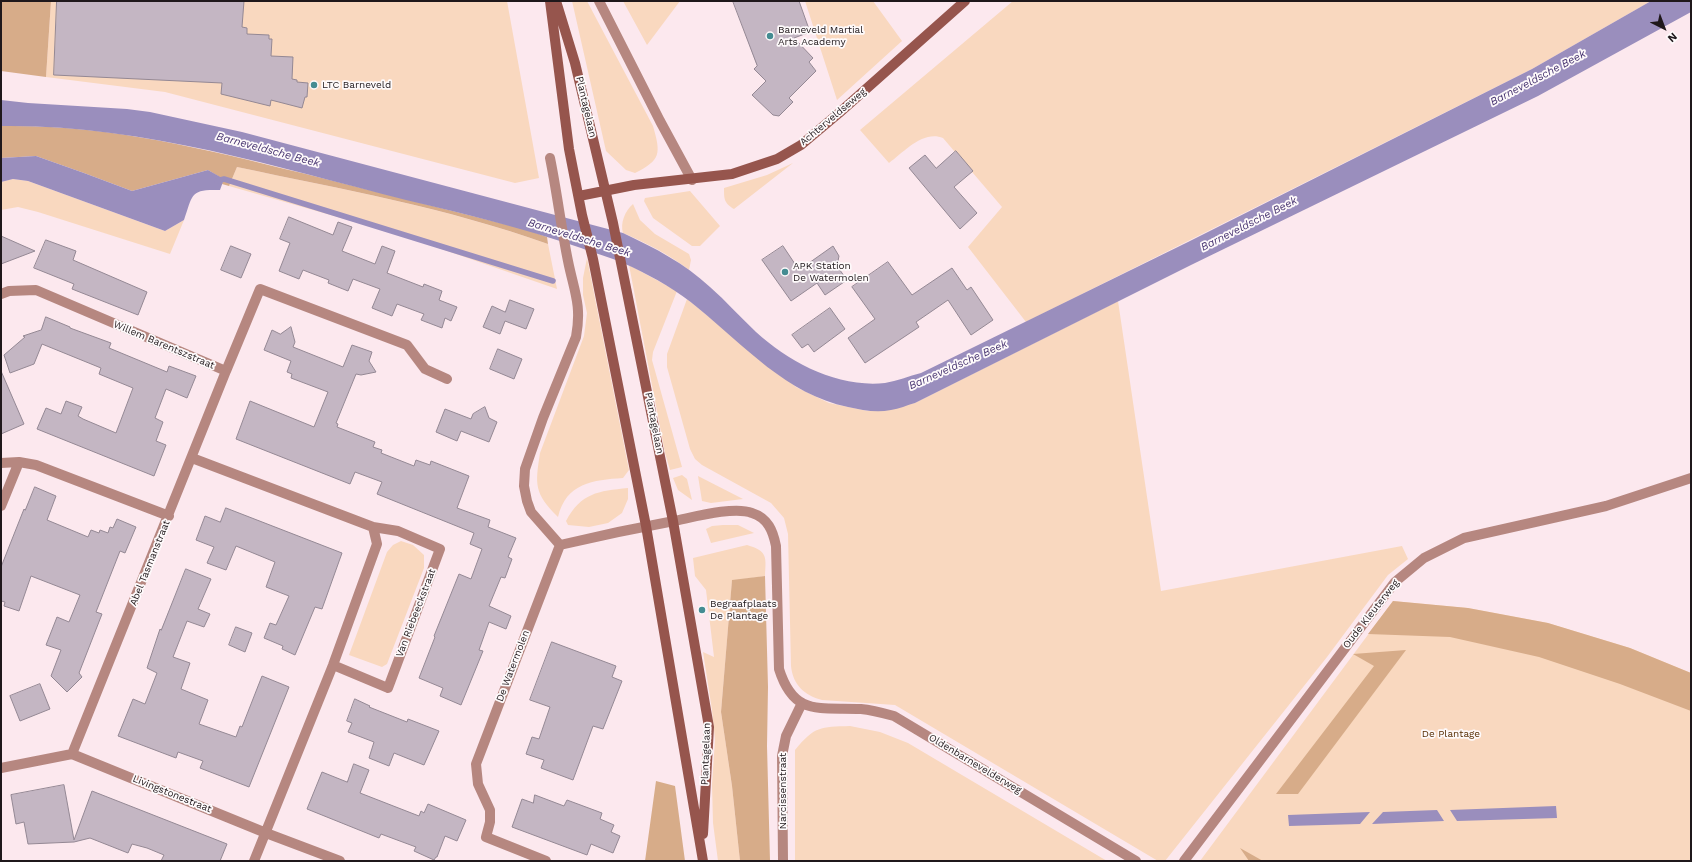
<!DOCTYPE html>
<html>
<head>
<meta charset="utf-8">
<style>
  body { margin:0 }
  #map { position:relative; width:1692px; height:862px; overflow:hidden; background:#fce8ee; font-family:"Work Sans",sans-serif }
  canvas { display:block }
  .frame { position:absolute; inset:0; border:2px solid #1f181b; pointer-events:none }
  .north { position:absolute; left:1644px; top:8px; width:40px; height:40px; -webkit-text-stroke:3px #fefafb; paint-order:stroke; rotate:138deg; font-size:11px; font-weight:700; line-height:16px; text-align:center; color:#1f181b }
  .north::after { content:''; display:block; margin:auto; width:14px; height:18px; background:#1f181b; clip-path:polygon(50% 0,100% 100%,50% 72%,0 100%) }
</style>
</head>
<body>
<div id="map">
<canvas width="1692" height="862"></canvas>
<div class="frame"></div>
<div class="north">N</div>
</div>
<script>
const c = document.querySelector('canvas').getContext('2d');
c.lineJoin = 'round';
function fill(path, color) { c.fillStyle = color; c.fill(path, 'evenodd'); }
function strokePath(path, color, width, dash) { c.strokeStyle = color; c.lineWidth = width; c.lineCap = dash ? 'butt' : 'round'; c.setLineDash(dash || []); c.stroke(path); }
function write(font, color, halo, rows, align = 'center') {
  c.font = font + ' "Work Sans",sans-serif'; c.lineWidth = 3.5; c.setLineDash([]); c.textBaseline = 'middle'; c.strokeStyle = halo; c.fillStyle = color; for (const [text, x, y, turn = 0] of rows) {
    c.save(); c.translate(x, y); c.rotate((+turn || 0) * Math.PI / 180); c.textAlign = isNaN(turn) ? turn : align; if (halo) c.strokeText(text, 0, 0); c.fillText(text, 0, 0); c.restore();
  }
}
fill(new Path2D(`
  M 51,1 L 507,1 L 539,178 L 515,183 L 165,92 L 46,77 Z
  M 572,1 L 587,1 L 653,126 C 661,154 661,160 635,173 L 626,170 L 606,151 Z
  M 623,1 L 680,1 L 647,45 Z
  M 805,1 L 873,1 L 902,41 L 837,100 Z
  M 1013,1 L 1651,1 L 1532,69 L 1026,322 L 968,247 L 1002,207 L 943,138 C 923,130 904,152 889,163 L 860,130 Z
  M 793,163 L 734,209 C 724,203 724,199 724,188 L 767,175 Z
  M 237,167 C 341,189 447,208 548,244 L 557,289 L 404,236 L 229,186 Z
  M 13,179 L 28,181 L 165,231 L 184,220 L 170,254 L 38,212 L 18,207 L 1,210 L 1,182 Z
  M 690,191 L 720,226 L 700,246 L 692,246 L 653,218 L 644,201 L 645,198 Z
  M 633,204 L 640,220 L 655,234 L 689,254 L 691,260 L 689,270 C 669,254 646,243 623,233 C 620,223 625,211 633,204 Z
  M 587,258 L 629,470 L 623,478 C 593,480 566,483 558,517 C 534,493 535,485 540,453 L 584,336 L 587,313 L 583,295 L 583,278 Z
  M 629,265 L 677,291 L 653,352 L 652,360 L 682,467 L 670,470 L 665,453 Z
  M 687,299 L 796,387 L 829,403 L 868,411 L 915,403 L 1118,301 L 1161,591 L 1402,546 L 1408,559 L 1388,575 L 1327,657 L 1165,861 L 1158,861 L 895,705 L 822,700 C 804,695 793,685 791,666 L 788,534 L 784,518 L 771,503 L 702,465 L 695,459 L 690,449 L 667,367 L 667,354 Z
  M 682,475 L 687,479 L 692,500 L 678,490 L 673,478 Z
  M 698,476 L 743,499 L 711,503 L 702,501 Z
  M 628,488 L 628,499 L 622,513 L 608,523 L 589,527 L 568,525 L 566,521 C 581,493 598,491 628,488 Z
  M 723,525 L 738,525 L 754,533 L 711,543 L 706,529 L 712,526 Z
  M 401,541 L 413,545 L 424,555 L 424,568 L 387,664 L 382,667 L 349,655 L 387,552 L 393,545 Z
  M 747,545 C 768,551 766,557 765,576 L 732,581 L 721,712 L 732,786 L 740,861 L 718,861 L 713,823 L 712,785 L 715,740 L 712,710 L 703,652 L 714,657 L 706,590 L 695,576 L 693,558 Z
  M 1393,601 L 1468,608 L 1548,623 L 1630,648 L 1691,673 L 1691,861 L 1200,861 Z
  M 850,726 L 880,732 L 908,743 L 1107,861 L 795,861 L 795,750 C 815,726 820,727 850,726 Z`), '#f9d8bf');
fill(new Path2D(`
  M 1,1 L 51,1 L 46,77 L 1,71 Z
  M 1,126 C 107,124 200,148 302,173 C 377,192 453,211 528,230 L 547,237 L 548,244 C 448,208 341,189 237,167 L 229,186 L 222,184 L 223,179 L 208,170 L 132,191 L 84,173 L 36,156 L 1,158 Z
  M 765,576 L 768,687 L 767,746 L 770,861 L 740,861 L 732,786 L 721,712 L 732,580 Z
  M 1393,601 L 1468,608 L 1548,623 L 1630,648 L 1691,673 L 1691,711 L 1620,684 L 1539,657 L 1450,637 L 1368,634 Z
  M 1406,650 L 1298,794 L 1276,794 L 1374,666 L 1353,654 Z
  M 656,781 L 675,786 L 685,861 L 645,861 Z
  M 1240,848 L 1263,861 L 1249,861 Z`), '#d7ac89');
fill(new Path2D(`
  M 1651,1 L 1691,1 L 1691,12 L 1538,96 L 1191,265 L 915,403 C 907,405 899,409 891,410 C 876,413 862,410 848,407 C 786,394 745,346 698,308 C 678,291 655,278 632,267 C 616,259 597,254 581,248 C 523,228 465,214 406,200 C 273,166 139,124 1,126 L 1,100 L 28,103 L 127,109 L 150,112 L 242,132 L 623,233 C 655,248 684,263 710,287 C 726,301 740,317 756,332 C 790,363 838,388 885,383 C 897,381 909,376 921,373 L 1188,242 L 1532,69 Z
  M 36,156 L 84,173 L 132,191 L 208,170 L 224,179 L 220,190 C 190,189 193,194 184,220 L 165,231 L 28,181 L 13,179 L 1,182 L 1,158 Z
  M 1556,806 L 1557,818 L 1457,821 L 1450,810 Z
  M 1437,810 L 1444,821 L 1372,824 L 1383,812 Z
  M 1370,812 L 1360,824 L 1289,826 L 1288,815 Z`), '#9a8ebd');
strokePath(new Path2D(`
  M 217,181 L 224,179 L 553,281`), '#9a8ebd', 5.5);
const building = new Path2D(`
  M 57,1 L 244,1 L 242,27 L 247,28 L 247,34 L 269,35 L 269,39 L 272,39 L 271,56 L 293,57 L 292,79 L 297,80 L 297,82 L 308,83 L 307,97 L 305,97 L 302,108 L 271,100 L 270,106 L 221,94 L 222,83 L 54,75 Z
  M 733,1 L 799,1 L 810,32 L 794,38 L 813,58 L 809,62 L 816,71 L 789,98 L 793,102 L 779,116 L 773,115 L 752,95 L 766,81 L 754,69 L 757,66 Z
  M 956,151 L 973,171 L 954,187 L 977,213 L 960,229 L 909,168 L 925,155 L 936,168 Z
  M 289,217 L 333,235 L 338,222 L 352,227 L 342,251 L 375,264 L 382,246 L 395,251 L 387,273 L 423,287 L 424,284 L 442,291 L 439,300 L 457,307 L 451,321 L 445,318 L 442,328 L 421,320 L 424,314 L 397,304 L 392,316 L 372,308 L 380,289 L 353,279 L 348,291 L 328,283 L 329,280 L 303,270 L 299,279 L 279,271 L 290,243 L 280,239 Z
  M 1,236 L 35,251 L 1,264 Z
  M 46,240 L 76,251 L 73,260 L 147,292 L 138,315 L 72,289 L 74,284 L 34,268 Z
  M 231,246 L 251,254 L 241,278 L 221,270 Z
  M 783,246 L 799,270 L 833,246 L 839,256 L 837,266 L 847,280 L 825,295 L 817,283 L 791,301 L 762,260 Z
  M 888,262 L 912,295 L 952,268 L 967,290 L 971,287 L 993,320 L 971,335 L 948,300 L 916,322 L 919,327 L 865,363 L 848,338 L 875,319 L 852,287 Z
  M 510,300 L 534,309 L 526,329 L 505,321 L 500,334 L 483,327 L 492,306 L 505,312 Z
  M 830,308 L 845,329 L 814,352 L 808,344 L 802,348 L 792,335 Z
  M 46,317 L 70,327 L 70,328 L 111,343 L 109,348 L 167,372 L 169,366 L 196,376 L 187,398 L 166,389 L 155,418 L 163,422 L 156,441 L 166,445 L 154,476 L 37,429 L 46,408 L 61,414 L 66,401 L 82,407 L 78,416 L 83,419 L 116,433 L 133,388 L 99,374 L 101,368 L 42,344 L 34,364 L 10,373 L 4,355 L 25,337 L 23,336 L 41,330 Z
  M 291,327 L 295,342 L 293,347 L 343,367 L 352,345 L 372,352 L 369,361 L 376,372 L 361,375 L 356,374 L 336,423 L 338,424 L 337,427 L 375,442 L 373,447 L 382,450 L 381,453 L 414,466 L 416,460 L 430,465 L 431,461 L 469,476 L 457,508 L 490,520 L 488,527 L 516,538 L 508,557 L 512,559 L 505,578 L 501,577 L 489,606 L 511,616 L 506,629 L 489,622 L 479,650 L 483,651 L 461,705 L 440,696 L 443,688 L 419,678 L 435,637 L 434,636 L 459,574 L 471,579 L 482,549 L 470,544 L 474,533 L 377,494 L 382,482 L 355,472 L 350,484 L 236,439 L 250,401 L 314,427 L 328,392 L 291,378 L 292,374 L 287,372 L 291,361 L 264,350 L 272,330 L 280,334 Z
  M 498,349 L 522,359 L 514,379 L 490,369 Z
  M 1,371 L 24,424 L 1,434 Z
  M 485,407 L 489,418 L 497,422 L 489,442 L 461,431 L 457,441 L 436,432 L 445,409 L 471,419 L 473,414 Z
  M 35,487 L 56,496 L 47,520 L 88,537 L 91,530 L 99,533 L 100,530 L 108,533 L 110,527 L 113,528 L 117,519 L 136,527 L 125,553 L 120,551 L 96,612 L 102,614 L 79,673 L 82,677 L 67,692 L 51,676 L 61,650 L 46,645 L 57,617 L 69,622 L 80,595 L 31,576 L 19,611 L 4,606 L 5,602 L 1,601 L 1,567 L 24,509 L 25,510 Z
  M 226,508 L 342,553 L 322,609 L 315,607 L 295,655 L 282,649 L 283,646 L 264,638 L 270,623 L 276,625 L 289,596 L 266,587 L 275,562 L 236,546 L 226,570 L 207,563 L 214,547 L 196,540 L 205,516 L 220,522 Z
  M 186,569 L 211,579 L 198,609 L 210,614 L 204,627 L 187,621 L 173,657 L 190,663 L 181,689 L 208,700 L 199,724 L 236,737 L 240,726 L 242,727 L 262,676 L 289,687 L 249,787 L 200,768 L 203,761 L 178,752 L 176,758 L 118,736 L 133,699 L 145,704 L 157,673 L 147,668 L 160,629 L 161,630 Z
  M 236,627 L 252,633 L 245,652 L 229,645 Z
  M 552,642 L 616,666 L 612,677 L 622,681 L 603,729 L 593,726 L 573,780 L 541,768 L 544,760 L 526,754 L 532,737 L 539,739 L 550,707 L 530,700 Z
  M 40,684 L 50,709 L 20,721 L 10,696 Z
  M 355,699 L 370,706 L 369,707 L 407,722 L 408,719 L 439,731 L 424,765 L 394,753 L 389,766 L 369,758 L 374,742 L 348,732 L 352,723 L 347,721 Z
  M 354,764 L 369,770 L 360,793 L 419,816 L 421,811 L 424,813 L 428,804 L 466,820 L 457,841 L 445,836 L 437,857 L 436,857 L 434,860 L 414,851 L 416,847 L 381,834 L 379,838 L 307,809 L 322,772 L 347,782 Z
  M 64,785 L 74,840 L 92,791 L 227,844 L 220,861 L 161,861 L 164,855 L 147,848 L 132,844 L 128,853 L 90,838 L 74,842 L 28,844 L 24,822 L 16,824 L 11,795 Z
  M 535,795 L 564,806 L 567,800 L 602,813 L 600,819 L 614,825 L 611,832 L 620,836 L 613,853 L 591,844 L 587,855 L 512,827 L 522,799 L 533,803 Z`);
fill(building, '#c4b6c3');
strokePath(building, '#948894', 1);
strokePath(new Path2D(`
  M 599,1 L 660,121 L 692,180
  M 550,158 C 557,192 561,227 568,261 C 574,291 582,305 576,337 L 543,418 L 525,469 L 524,486 L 527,501 L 531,512 L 560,545
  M 1,294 L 9,291 L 36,290 L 226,371 L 260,289 L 407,345 L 425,369 L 447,379
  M 192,458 L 373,527 L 398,531 L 440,549 L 388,688 L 333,665
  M 1,463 L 19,462 L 36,465 L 169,516
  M 1,506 L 19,462
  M 560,545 C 598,536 636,528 674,521 C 694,517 734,506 752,513 C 768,518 773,531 776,546 L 779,669 C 794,717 820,707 861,709 C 872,710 883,713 894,716 L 1136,861
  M 72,754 L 226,371
  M 1,768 L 72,754 L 266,833 L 340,861
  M 254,861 L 333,665 L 377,544 L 373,527
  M 546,861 L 486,837 L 490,822 L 490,810 L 478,784 L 476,764 L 560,545
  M 783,861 L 782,756 L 786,736 L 802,703
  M 1184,861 L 1395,582 L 1424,558 L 1464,538 L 1606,506 L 1691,478`), '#b68780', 10);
strokePath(new Path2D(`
  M 550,1 L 569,149 L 582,215 L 593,259 L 646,526 L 703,861
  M 556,1 L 575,63 L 613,223 L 673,521 L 709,727 L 703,834
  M 579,196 L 634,185 L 732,174 L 777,159 L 801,145 L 839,113 L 965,1`), '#96554d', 10);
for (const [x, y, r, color] of [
  [770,36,4,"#448c92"],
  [314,85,4,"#448c92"],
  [785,272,4,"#448c92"],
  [702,610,4,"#448c92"]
]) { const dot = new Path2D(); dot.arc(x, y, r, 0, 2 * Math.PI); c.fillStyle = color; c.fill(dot); strokePath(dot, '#fefafb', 1.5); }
write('10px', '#1f181b', '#fefafb', [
  ["Barneveld Martial",778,30],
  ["Arts Academy",778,42],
  ["LTC Barneveld",322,85],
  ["APK Station",793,266],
  ["De Watermolen",793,278],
  ["Begraafplaats",710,604],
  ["De Plantage",710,616]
], 'left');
write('10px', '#1f181b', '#fefafb', [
  ["Plantagelaan",586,107,77],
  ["Achterveldseweg",833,117,-40],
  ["Willem Barentszstraat",164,345,23],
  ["Plantagelaan",654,423,79],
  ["Abel Tasmanstraat",150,563,-68],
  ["Van Riebeeckstraat",416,613,-69],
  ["Oude Kleuterweg",1371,614,-52],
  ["De Watermolen",513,666,-69],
  ["Plantagelaan",706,754,-88],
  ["Oldenbarnevelderweg",975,764,31],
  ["Narcissenstraat",783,791,-90],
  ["Livingstonestraat",172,794,22]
]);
write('10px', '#562c01', '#fefafb', [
  ["De Plantage",1451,734]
]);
write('italic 11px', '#483571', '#fefafb', [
  ["Barneveldsche Beek",1538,78,-28],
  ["Barneveldsche Beek",268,150,15],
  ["Barneveldsche Beek",1249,224,-27],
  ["Barneveldsche Beek",579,238,17],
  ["Barneveldsche Beek",958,365,-24]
]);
</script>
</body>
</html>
